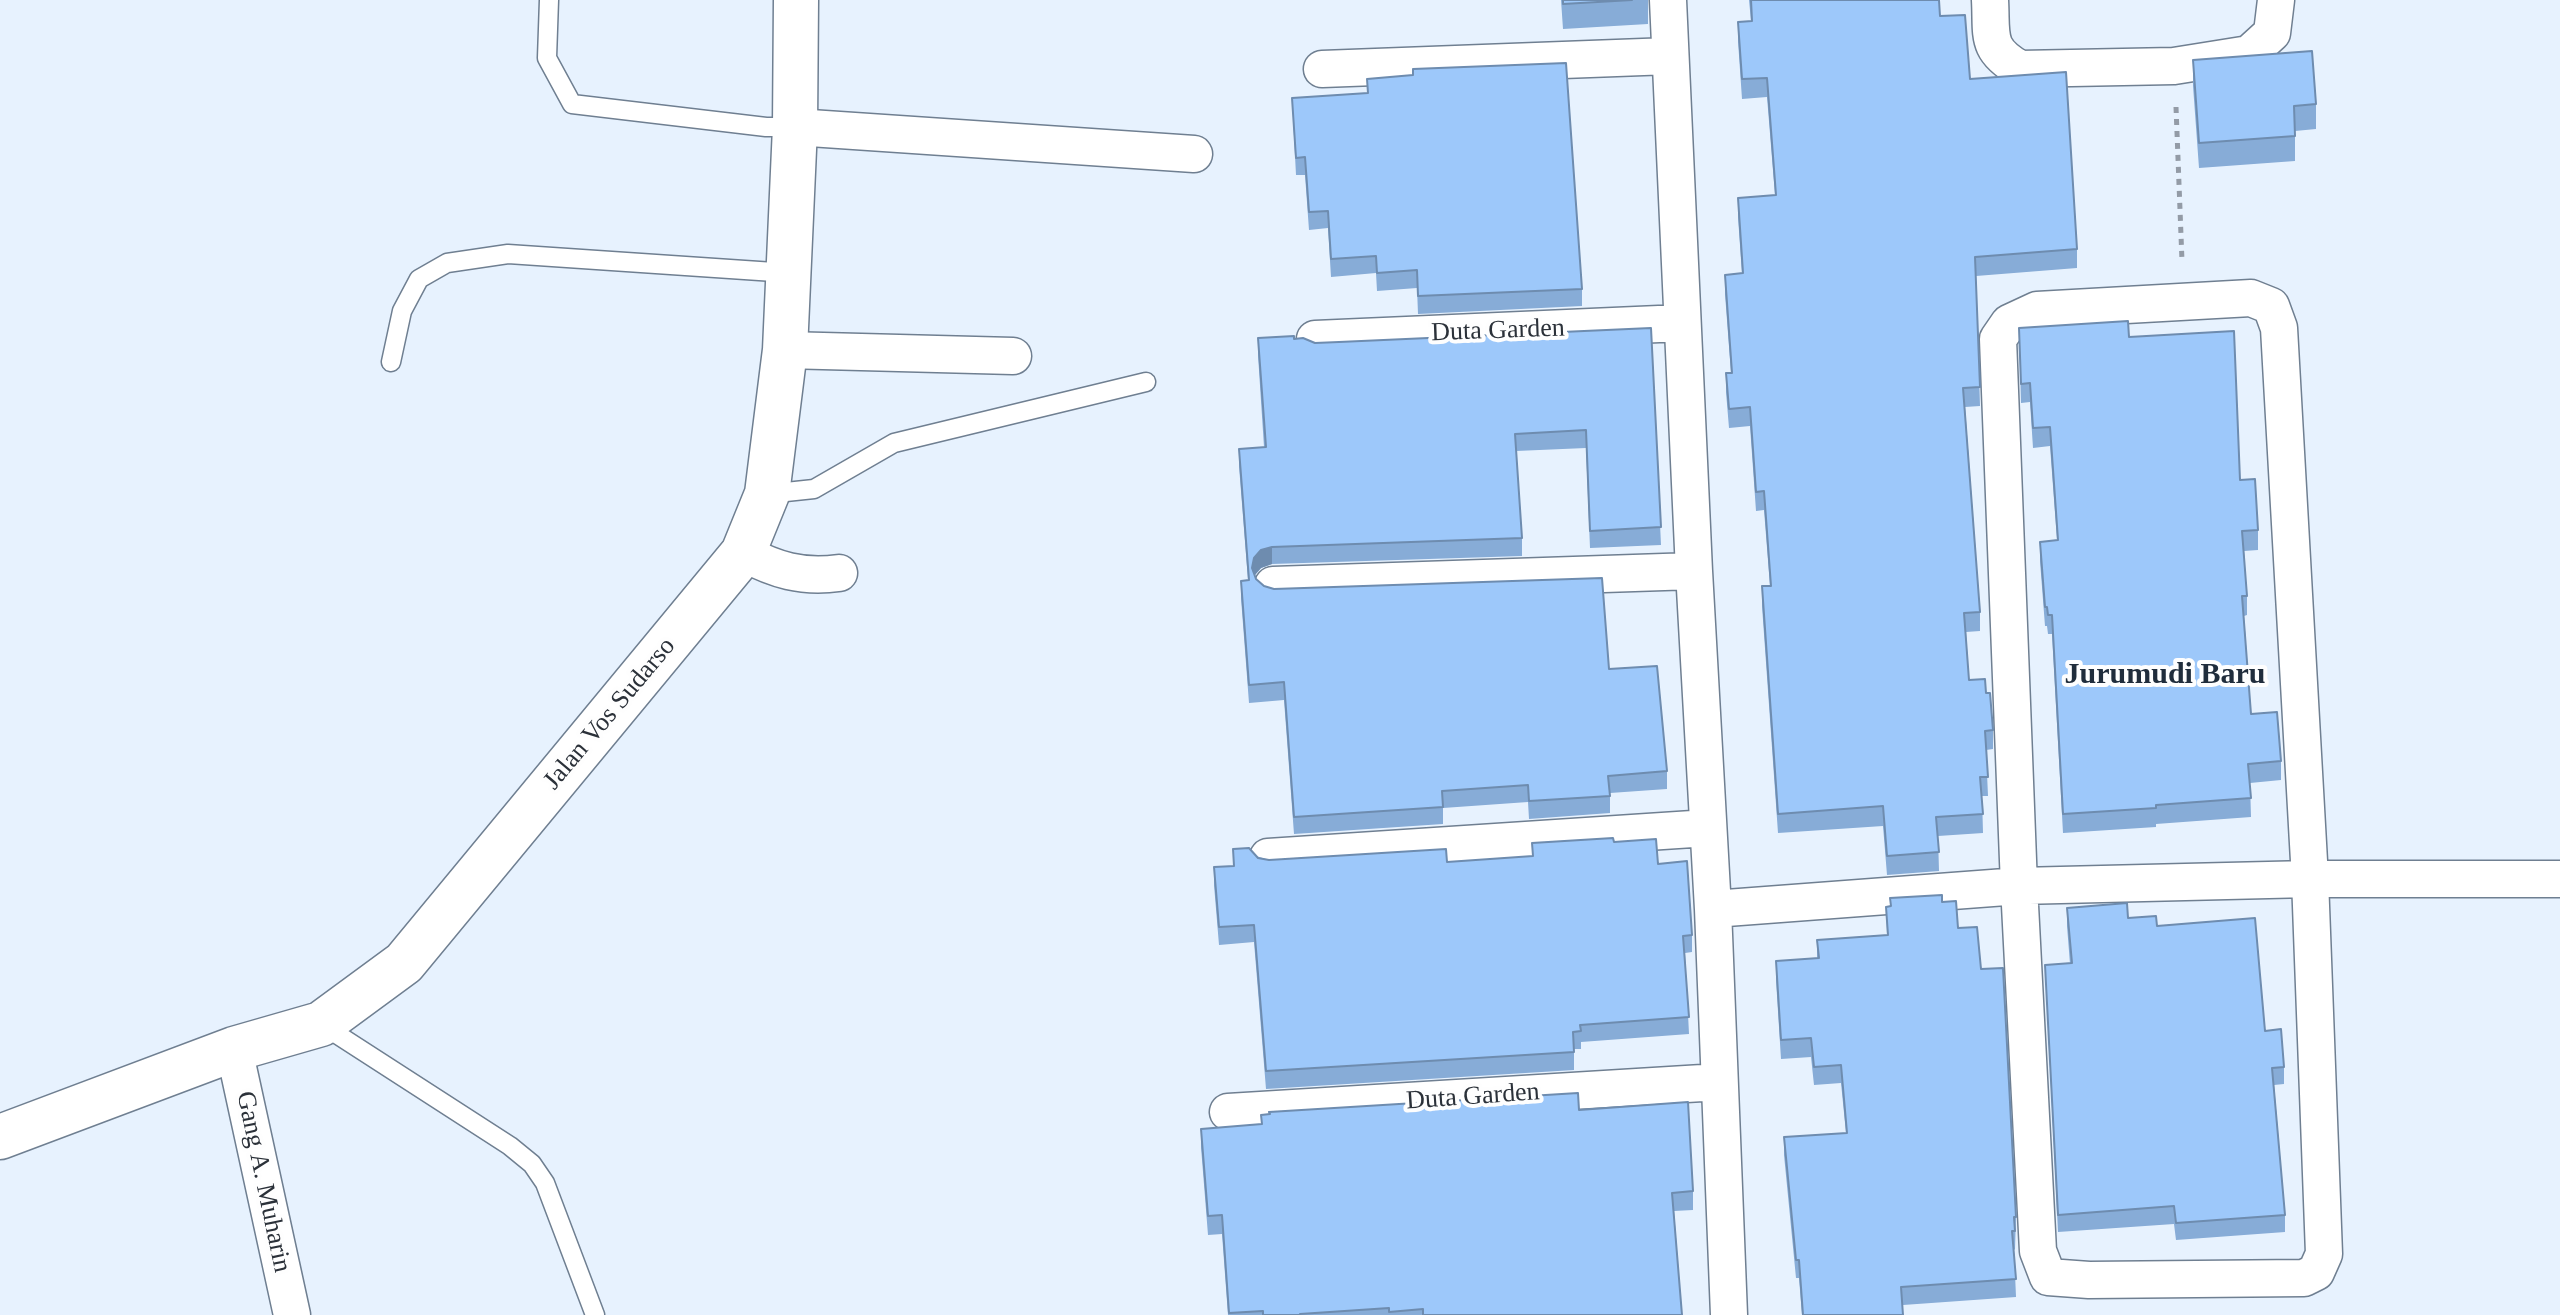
<!DOCTYPE html>
<html>
<head>
<meta charset="utf-8">
<style>
  body { margin:0 }
  canvas { display:block; background:#e7f2fe }
</style>
</head>
<body>
<canvas width="2560" height="1315"></canvas>
<script>
const c = document.querySelector('canvas').getContext('2d');
c.lineJoin = 'round';
function strokePath(path, color, width, dash) { c.strokeStyle = color; c.lineWidth = width; c.lineCap = dash ? 'butt' : 'round'; c.setLineDash(dash || []); c.stroke(path); }
function fill(path, color) { c.fillStyle = color; c.fill(path, 'evenodd'); }
function write(font, color, halo, rows, align = 'center') {
  c.font = font + ' "Times New Roman",serif'; c.lineWidth = 8; c.setLineDash([]); c.textBaseline = 'middle'; c.strokeStyle = halo; c.fillStyle = color; for (const [text, x, y, turn = 0] of rows) {
    c.save(); c.translate(x, y); c.rotate((+turn || 0) * Math.PI / 180); c.textAlign = isNaN(turn) ? turn : align; if (halo) c.strokeText(text, 0, 0); c.fillText(text, 0, 0); c.restore();
  }
}
const service = new Path2D(`
  M 549,0 L 547,58 L 572,104 L 766,127 L 795,127
  M 391,362 L 402,311 L 419,279 L 447,263 L 508,254 L 789,273
  M 767,494 L 814,489 L 894,443 L 1146,382
  M 321,1024 L 510,1146 L 532,1164 L 545,1183 L 595,1315`);
const minor = new Path2D(`
  M 1668,0 L 1694,571 L 1713,909 L 1729,1315
  M 1990,0 C 1992,36 1985,49 2020,69 L 2174,66 L 2249,54 L 2272,33 L 2276,0
  M 1322,69 L 1670,56
  M 795,127 L 1194,154
  M 2251,298 L 2271,306 L 2279,328 L 2310,879 L 2324,1254 L 2316,1272 L 2304,1278 L 2089,1280 L 2048,1277 L 2038,1251 L 2019,886 L 1998,339 L 2009,323 L 2037,310 Z
  M 1315,339 L 1682,323
  M 785,350 L 1013,356
  M 743,553 C 776,570 801,578 839,573
  M 1273,585 L 1694,571
  M 1268,857 L 1708,828
  M 1713,909 L 2019,886 L 2310,879 L 2560,879
  M 234,1049 L 292,1315
  M 1228,1112 L 1719,1082`);
const tertiary = new Path2D(`
  M 0,1137 L 234,1049 L 321,1024 L 404,963 L 743,553 L 767,494 L 785,350 L 795,127 L 796,0`);
strokePath(service, '#6f7f91', 21);
strokePath(minor, '#6f7f91', 39);
strokePath(tertiary, '#6f7f91', 47);
strokePath(new Path2D(`
  M 2176,107 L 2182,261`), '#939ba6', 5, [6, 6]);
strokePath(service, '#fff', 18);
strokePath(minor, '#fff', 36);
strokePath(tertiary, '#fff', 44);
fill(new Path2D(`
  M 1561,0 L 1648,0 L 1648,24 L 1563,29 Z
  M 1749,0 L 1939,0 L 1940,16 L 1970,79 L 2077,249 L 2077,268 L 1976,276 L 1980,406 L 1965,407 L 1980,612 L 1980,631 L 1966,632 L 1969,680 L 1986,693 L 1993,730 L 1993,749 L 1986,750 L 1988,796 L 1982,796 L 1983,833 L 1938,836 L 1939,871 L 1887,875 L 1883,826 L 1778,833 L 1762,606 L 1762,586 L 1770,586 L 1764,510 L 1756,511 L 1750,426 L 1729,428 L 1726,392 L 1726,373 L 1731,373 L 1725,294 L 1725,275 L 1742,274 L 1738,217 L 1738,198 L 1775,195 L 1767,97 L 1742,99 L 1738,41 L 1738,22 L 1751,21 Z
  M 2193,60 L 2316,104 L 2316,129 L 2295,131 L 2295,161 L 2199,168 L 2193,86 Z
  M 1367,79 L 1582,289 L 1582,306 L 1418,314 L 1417,288 L 1377,291 L 1376,273 L 1331,277 L 1328,228 L 1309,230 L 1305,175 L 1296,175 L 1292,98 L 1367,93 Z
  M 1651,328 L 1661,545 L 1590,548 L 1586,448 L 1516,451 L 1522,538 L 1522,556 L 1272,564 L 1261,568 L 1254,576 L 1256,579 L 1264,586 L 1609,669 L 1667,771 L 1667,789 L 1610,793 L 1610,813 L 1529,819 L 1528,802 L 1443,808 L 1443,824 L 1294,834 L 1284,700 L 1249,703 L 1241,598 L 1241,581 L 1248,580 L 1239,466 L 1239,449 L 1264,447 L 1258,355 L 1258,338 L 1294,339 L 1315,343 L 1339,342 Z
  M 2019,328 L 2129,337 L 2240,480 L 2258,530 L 2258,550 L 2244,551 L 2247,596 L 2247,615 L 2244,616 L 2251,714 L 2281,761 L 2281,780 L 2250,783 L 2251,817 L 2156,824 L 2156,827 L 2063,833 L 2052,634 L 2048,634 L 2047,626 L 2045,626 L 2040,561 L 2040,542 L 2057,540 L 2050,446 L 2033,448 L 2030,402 L 2021,403 Z
  M 1614,842 L 1658,864 L 1692,935 L 1692,952 L 1685,953 L 1689,1034 L 1581,1042 L 1581,1049 L 1574,1049 L 1574,1070 L 1266,1089 L 1254,942 L 1219,945 L 1214,885 L 1214,867 L 1233,866 L 1233,849 L 1269,860 L 1447,862 L 1532,856 L 1532,843 Z
  M 1942,902 L 1958,928 L 1981,969 L 2016,1217 L 2015,1249 L 2014,1250 L 2016,1297 L 1903,1305 L 1903,1315 L 1802,1315 L 1799,1278 L 1796,1278 L 1784,1155 L 1784,1137 L 1846,1133 L 1841,1083 L 1814,1085 L 1811,1057 L 1781,1059 L 1776,980 L 1776,961 L 1817,958 L 1817,940 L 1887,935 L 1886,907 Z
  M 2067,908 L 2128,918 L 2157,926 L 2265,1031 L 2284,1067 L 2284,1084 L 2274,1085 L 2285,1215 L 2285,1232 L 2176,1240 L 2174,1224 L 2058,1232 L 2045,965 L 2070,964 L 2067,926 Z
  M 1579,1110 L 1693,1191 L 1693,1210 L 1674,1211 L 1682,1315 L 1228,1315 L 1222,1234 L 1208,1235 L 1201,1147 L 1201,1129 L 1261,1124 L 1261,1115 Z`), '#87acd7');
fill(new Path2D(`
  M 1272,547 L 1272,564 L 1261,568 L 1254,576 L 1252,568 L 1254,558 L 1261,550 Z`), '#6e8caf');
const building = new Path2D(`
  M 1563,0 L 1632,0 L 1563,4 Z
  M 1751,0 L 1939,0 L 1940,16 L 1965,15 L 1970,79 L 2066,72 L 2077,249 L 1975,257 L 1980,387 L 1963,388 L 1980,612 L 1964,613 L 1969,680 L 1985,679 L 1986,693 L 1990,693 L 1993,730 L 1985,731 L 1988,777 L 1980,777 L 1983,814 L 1936,817 L 1939,852 L 1887,856 L 1883,806 L 1778,814 L 1762,586 L 1771,586 L 1764,491 L 1756,492 L 1750,407 L 1729,409 L 1726,373 L 1732,373 L 1725,275 L 1743,273 L 1738,198 L 1776,195 L 1767,78 L 1742,79 L 1738,22 L 1752,21 Z
  M 2312,51 L 2316,104 L 2294,106 L 2295,136 L 2199,143 L 2193,60 Z
  M 1566,63 L 1582,289 L 1418,296 L 1417,270 L 1377,273 L 1376,256 L 1331,259 L 1328,211 L 1309,212 L 1305,157 L 1296,158 L 1292,98 L 1368,93 L 1367,79 L 1413,75 L 1413,69 Z
  M 2128,321 L 2129,337 L 2234,331 L 2240,480 L 2255,479 L 2258,530 L 2242,531 L 2247,596 L 2242,596 L 2251,714 L 2277,712 L 2281,761 L 2248,764 L 2251,798 L 2156,805 L 2156,808 L 2063,814 L 2052,615 L 2048,615 L 2047,607 L 2045,607 L 2040,542 L 2058,540 L 2050,427 L 2033,428 L 2030,383 L 2021,384 L 2019,328 Z
  M 1651,328 L 1661,527 L 1590,531 L 1586,430 L 1515,434 L 1522,538 L 1272,547 L 1261,550 L 1254,558 L 1252,568 L 1256,579 L 1264,586 L 1274,589 L 1602,578 L 1609,669 L 1657,666 L 1667,771 L 1608,776 L 1610,796 L 1529,801 L 1528,785 L 1442,791 L 1443,807 L 1294,817 L 1284,682 L 1249,685 L 1241,581 L 1249,580 L 1239,449 L 1266,447 L 1258,338 L 1294,336 L 1294,339 L 1303,338 L 1315,343 L 1339,342 Z
  M 1613,838 L 1614,842 L 1656,839 L 1658,864 L 1687,861 L 1692,935 L 1683,936 L 1689,1017 L 1580,1025 L 1581,1031 L 1573,1032 L 1574,1052 L 1266,1071 L 1254,925 L 1219,927 L 1214,867 L 1234,866 L 1233,849 L 1249,848 L 1258,858 L 1269,860 L 1446,849 L 1447,862 L 1533,856 L 1532,843 Z
  M 1942,895 L 1942,902 L 1956,901 L 1958,928 L 1977,927 L 1981,969 L 2003,968 L 2016,1217 L 2014,1217 L 2015,1231 L 2012,1231 L 2016,1279 L 1901,1287 L 1903,1315 L 1803,1315 L 1799,1260 L 1796,1260 L 1784,1137 L 1847,1133 L 1841,1065 L 1814,1067 L 1811,1038 L 1781,1040 L 1776,961 L 1819,958 L 1817,940 L 1888,935 L 1886,907 L 1891,906 L 1890,898 Z
  M 2127,903 L 2128,918 L 2156,916 L 2157,926 L 2255,918 L 2265,1031 L 2281,1029 L 2284,1067 L 2272,1068 L 2285,1215 L 2176,1223 L 2174,1206 L 2058,1215 L 2045,965 L 2072,963 L 2067,908 Z
  M 1578,1093 L 1579,1110 L 1688,1102 L 1693,1191 L 1672,1193 L 1682,1315 L 1423,1315 L 1423,1309 L 1389,1312 L 1389,1308 L 1300,1314 L 1300,1315 L 1263,1315 L 1263,1311 L 1229,1313 L 1222,1215 L 1208,1216 L 1201,1129 L 1262,1124 L 1261,1115 L 1270,1114 L 1269,1112 Z`);
fill(building, '#9dc8fa');
strokePath(building, '#6e8caf', 2);
write('26px', '#2b3139', '#fefefe', [
  ["Duta Garden",1498,331,-2],
  ["Jalan Vos Sudarso",610,714,-50],
  ["Duta Garden",1473,1097,-4],
  ["Gang A. Muharin",263,1182,78]
]);
write('bold 30px', '#202d3c', '#fefefe', [
  ["Jurumudi Baru",2165,675]
]);
</script>
</body>
</html>
